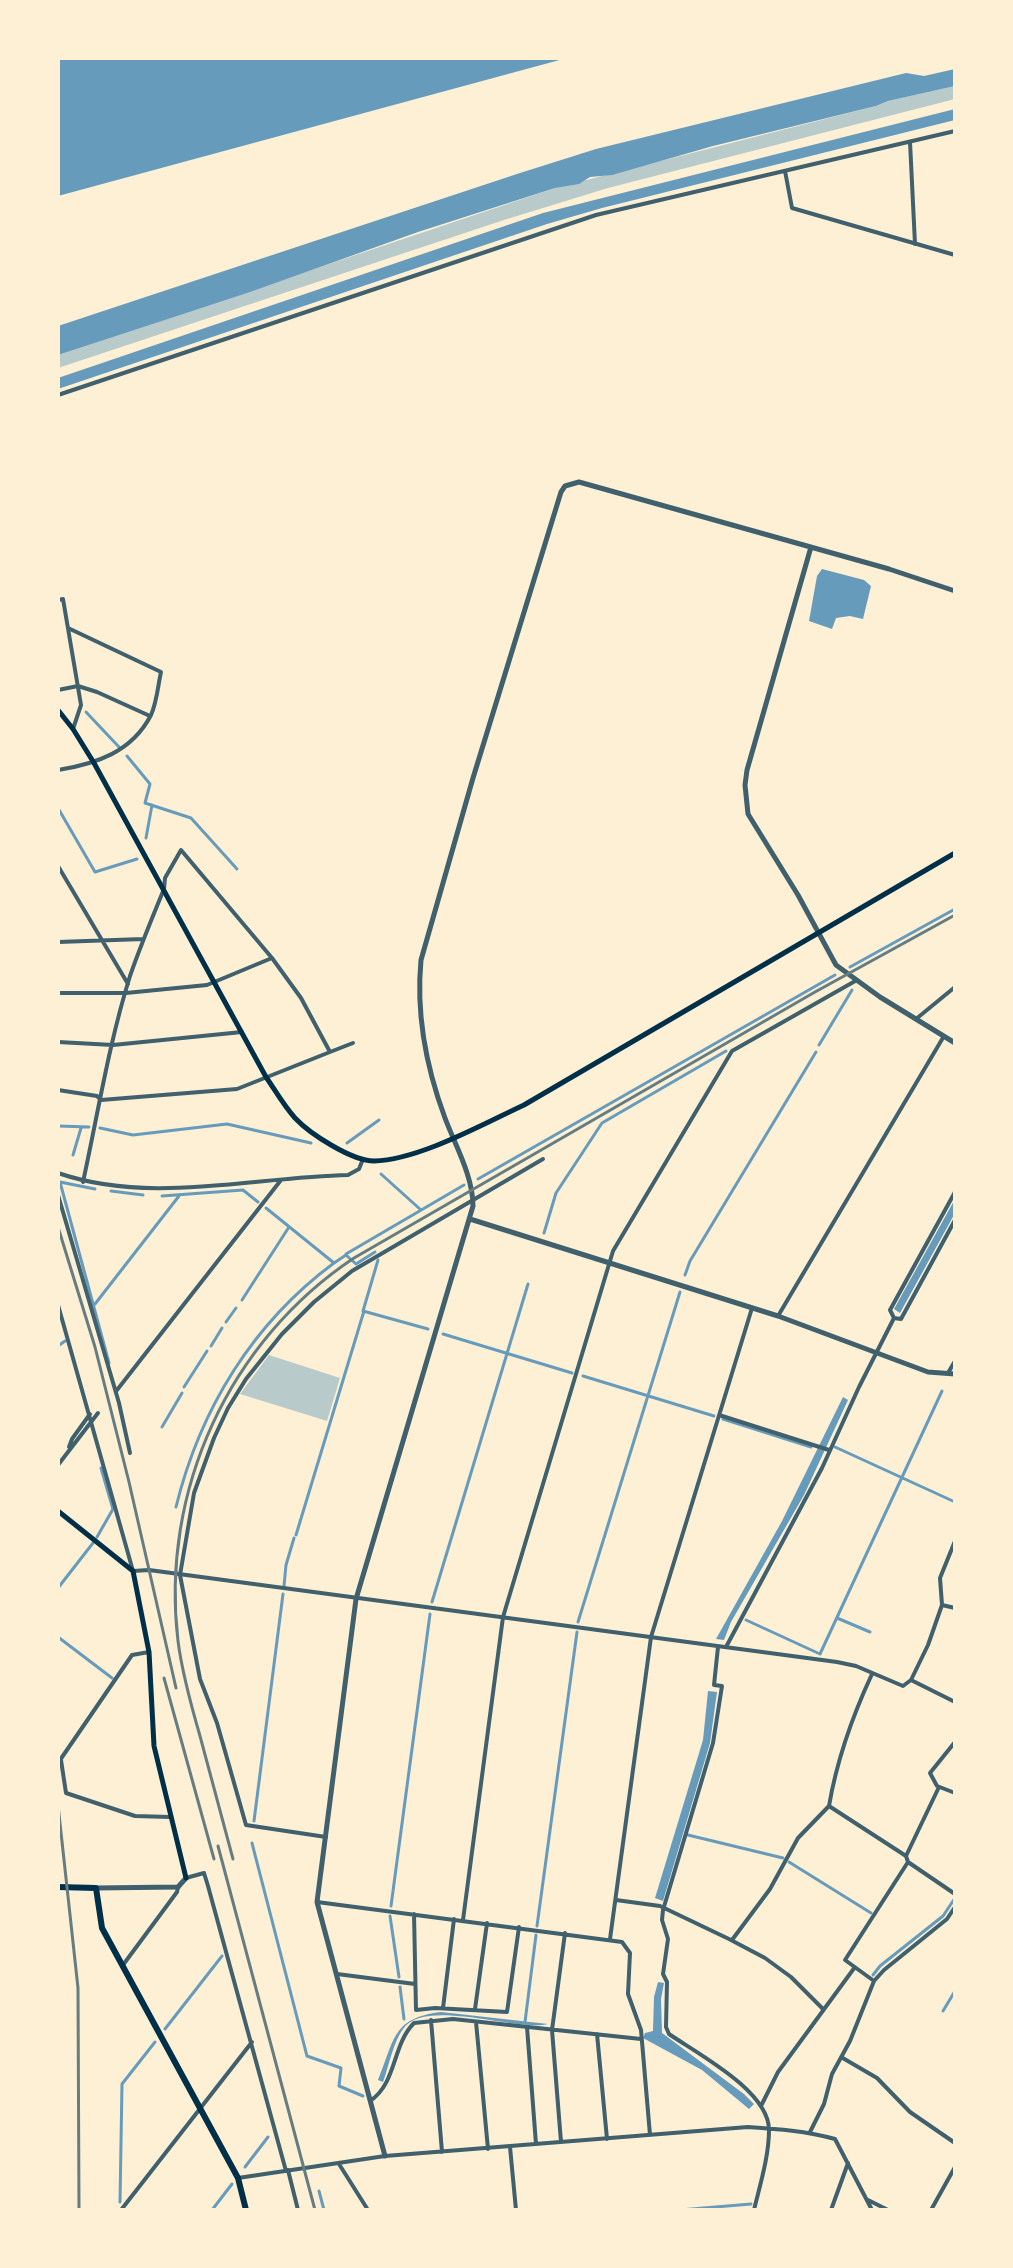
<!DOCTYPE html>
<html>
<head>
<meta charset="utf-8">
<style>
  body { margin:0 }
  #map { position:relative; width:1013px; height:2268px; overflow:hidden; background:#fdf0d5; font-family:"Source Sans 3",sans-serif }
  canvas { display:block }
  .frame { position:absolute; inset:0; border:60px solid #fdf0d5; pointer-events:none }
</style>
</head>
<body>
<div id="map">
<canvas width="1013" height="2268"></canvas>
<div class="frame"></div>
</div>
<script>
const c = document.querySelector('canvas').getContext('2d');
c.lineJoin = 'round';
function fill(path, color) { c.fillStyle = color; c.fill(path, 'evenodd'); }
function strokePath(path, color, width, dash) { c.strokeStyle = color; c.lineWidth = width; c.lineCap = dash ? 'butt' : 'round'; c.setLineDash(dash || []); c.stroke(path); }
fill(new Path2D(`
  M 955,86 L 955,99 L 608,188 L 504,220 L 58,368 L 58,355 L 555,188 L 876,106 L 888,101 Z
  M 269,1355 L 340,1378 L 327,1421 L 240,1394 Z`), '#b9caca');
fill(new Path2D(`
  M 58,58 L 567,58 L 58,196 Z
  M 955,69 L 955,86 L 888,101 L 876,106 L 713,146 L 612,175 L 590,177 L 579,184 L 555,188 L 418,232 L 250,292 L 58,355 L 58,326 L 520,173 L 596,149 L 906,73 L 924,76 Z
  M 955,109 L 955,120 L 602,208 L 547,224 L 58,389 L 58,378 L 543,213 Z
  M 822,569 L 864,580 L 871,586 L 863,619 L 850,616 L 836,618 L 832,629 L 809,621 L 817,576 Z
  M 955,1199 L 955,1213 L 900,1313 L 894,1309 Z
  M 843,1397 L 848,1400 L 804,1495 L 731,1622 L 724,1640 L 716,1639 L 782,1521 Z
  M 708,1691 L 717,1692 L 710,1743 L 663,1901 L 655,1898 L 703,1740 Z
  M 658,1982 L 664,1983 L 661,1999 L 662,2033 L 744,2094 L 754,2104 L 749,2109 L 702,2070 L 643,2038 L 645,2033 L 653,2031 L 654,1997 Z
  M 441,2012 L 548,2024 C 517,2032 425,1997 403,2029 C 393,2043 389,2065 383,2082 L 378,2080 C 395,2039 392,2018 441,2012 Z`), '#669bbc');
strokePath(new Path2D(`
  M 86,712 L 119,747
  M 127,756 L 150,784 L 145,803 L 191,818 L 237,869
  M 58,808 L 95,872 L 137,859
  M 146,838 L 152,805
  M 850,967 L 955,909
  M 819,1045 L 852,990
  M 58,1126 L 89,1127
  M 100,1128 L 133,1135 L 227,1124 L 311,1143
  M 347,1143 L 379,1120
  M 73,1155 L 81,1128
  M 381,1174 L 421,1210
  M 478,1179 L 835,975
  M 95,1189 L 60,1182 L 109,1363
  M 111,1191 L 143,1195
  M 162,1196 L 243,1190 L 258,1202
  M 266,1208 L 334,1263 L 346,1255 L 356,1264 L 375,1252
  M 544,1233 L 556,1193 L 602,1123 L 726,1051
  M 346,1254 L 464,1185
  M 378,1260 L 363,1311 L 428,1329
  M 685,1275 L 690,1261 L 816,1052
  M 242,1300 L 289,1227
  M 95,1304 L 179,1196
  M 226,1322 L 236,1308
  M 443,1334 L 572,1373
  M 58,1346 L 65,1341
  M 211,1346 L 222,1328
  M 583,1376 L 714,1416
  M 184,1387 L 207,1351
  M 723,1419 L 811,1447
  M 162,1427 L 182,1393
  M 835,1447 L 955,1502
  M 176,1507 C 200,1409 253,1323 334,1263
  M 296,1535 L 364,1311
  M 97,1537 L 113,1509 L 101,1468
  M 284,1586 L 286,1565 L 294,1538
  M 58,1588 L 93,1543
  M 432,1602 L 528,1284
  M 837,1618 L 870,1632
  M 746,1620 L 820,1654 L 942,1391
  M 578,1622 L 680,1292
  M 58,1637 L 112,1678
  M 254,1821 L 283,1594
  M 688,1835 L 783,1858
  M 252,1843 L 307,2056 L 341,2068 L 339,2086 L 363,2096
  M 789,1862 L 871,1913
  M 391,1906 L 430,1614
  M 390,1916 L 399,1977
  M 537,1926 L 577,1632
  M 873,1975 L 880,1966 L 943,1916 L 955,1898
  M 400,1987 L 404,2019
  M 943,2011 L 955,1991
  M 525,2022 L 536,1935
  M 165,2029 L 222,1956
  M 245,2167 L 268,2137
  M 319,2191 L 324,2210
  M 120,2202 L 122,2084 L 155,2042
  M 212,2210 L 232,2184
  M 680,2210 L 751,2204`), '#669bbc', 3);
strokePath(new Path2D(`
  M 910,142 L 915,244
  M 785,171 L 792,208 L 955,255
  M 58,395 L 596,215 L 955,131
  M 58,600 L 63,599 L 81,705 L 73,729
  M 58,690 L 78,686 L 97,692 L 150,716
  M 58,770 C 96,764 132,752 151,715 C 157,702 158,685 161,672 L 68,628
  M 58,866 L 128,984
  M 58,942 L 143,939
  M 58,993 L 126,993 L 207,985 L 272,958
  M 916,1019 L 955,987
  M 58,1042 L 113,1045 L 242,1032
  M 330,1052 L 353,1043
  M 58,1090 L 97,1096 L 101,1100 L 237,1089 L 330,1052 L 301,998 L 272,958 L 181,850 L 165,878 L 164,889 C 152,918 140,947 130,976 C 109,1043 98,1113 83,1182
  M 58,1173 C 151,1205 252,1177 348,1175 L 359,1169 L 363,1159
  M 58,1195 L 119,1403 L 130,1453
  M 58,1305 L 133,1571 L 149,1570 L 837,1662 L 856,1666 L 903,1686 L 911,1680 L 928,1645 L 942,1605 L 940,1578 L 955,1541
  M 778,1316 L 944,1036
  M 894,1318 L 890,1310 L 955,1192
  M 948,1373 L 955,1361
  M 117,1390 L 281,1180
  M 719,1415 L 829,1450
  M 69,1447 L 72,1439 L 90,1414
  M 58,1465 L 98,1413
  M 942,1605 L 955,1608
  M 718,1647 L 714,1685 L 722,1686 L 713,1743 L 663,1910 L 662,1920 L 668,1939 L 663,1974 L 667,1982 L 666,2027 L 669,2034 C 698,2054 769,2091 769,2130 C 769,2156 760,2185 754,2210
  M 726,1647 L 822,1468 L 859,1387 L 894,1318 L 901,1319 L 955,1220
  M 872,1674 C 852,1717 837,1759 829,1806 L 906,1856 L 908,1862 L 955,1894
  M 911,1680 L 955,1702
  M 955,1742 L 930,1773 L 937,1786 L 955,1793
  M 61,1760 L 66,1793 L 135,1816 L 170,1817
  M 58,1763 L 132,1655 L 149,1652
  M 326,1837 L 246,1825 L 217,1723 L 200,1679 L 180,1575 L 194,1493 L 214,1438 L 228,1408 L 246,1379 L 282,1334 L 314,1302 L 352,1271 L 543,1159
  M 906,1856 L 939,1787
  M 186,1878 L 204,1873 L 208,1886 L 286,2171
  M 616,1900 L 660,1906 L 729,1939 L 765,1958 L 791,1977 L 823,2009
  M 317,1902 L 622,1942 L 630,1953 L 628,1994 L 641,2030 L 650,2135
  M 414,1914 L 416,2010 L 435,2008 L 507,2012 L 519,1927
  M 463,1920 L 503,1617 L 613,1251 L 732,1051 L 857,980
  M 610,1939 L 651,1637 L 752,1308
  M 732,1940 L 770,1889 L 798,1838 L 829,1806
  M 123,1965 L 177,1892 L 178,1887
  M 337,1974 L 415,1984
  M 874,1981 L 845,1960 L 908,1862
  M 443,2008 L 454,1919
  M 475,2009 L 487,1923
  M 431,2020 L 442,2152
  M 476,2022 L 488,2149
  M 527,2027 L 536,2144
  M 597,2034 L 607,2139
  M 841,2057 L 877,2078 L 910,2112 L 955,2143
  M 370,2101 C 397,2083 392,2045 414,2023 L 453,2019 L 641,2039
  M 762,2104 L 778,2072 L 855,1967
  M 810,2132 L 824,2104 L 832,2074 L 850,2041 L 874,1981 L 884,1970 L 947,1919 L 955,1907
  M 561,2142 L 552,2030 L 565,1933
  M 510,2147 L 516,2210
  M 339,2164 L 368,2210
  M 288,2170 L 298,2210
  M 238,2178 L 385,2156 L 748,2127 C 778,2129 806,2131 835,2139 L 872,2210
  M 868,2200 L 888,2210
  M 121,2210 L 252,2042
  M 831,2210 L 848,2163
  M 931,2210 L 955,2167`), '#3f606c', 4);
strokePath(new Path2D(`
  M 811,547 L 747,770 L 745,785 L 748,814 L 798,895 L 836,965 L 880,997 L 955,1043
  M 470,1219 L 778,1316 L 928,1372 L 955,1374
  M 96,1888 L 178,1887 L 186,1878
  M 385,2156 L 317,1902 L 356,1599 L 473,1206 C 473,1176 455,1145 445,1118 C 426,1067 416,1013 421,960 L 473,778 L 561,492 L 565,486 L 579,482 L 889,569 L 955,591`), '#3f606c', 5);
strokePath(new Path2D(`
  M 58,710 L 73,729 L 94,763 L 266,1077 C 275,1090 284,1106 295,1118 C 310,1134 352,1161 374,1161 C 419,1160 483,1124 524,1105 L 955,853
  M 58,1511 L 133,1571 L 149,1652 L 154,1746 L 186,1878`), '#003049', 5);
strokePath(new Path2D(`
  M 58,1887 L 96,1888 L 102,1928 L 238,2178 L 246,2210`), '#003049', 6);
strokePath(new Path2D(`
  M 58,1227 L 95,1347 L 129,1482 L 176,1688
  M 164,1678 L 214,1859
  M 58,1805 L 78,1988 L 79,2210
  M 218,1846 L 315,2210
  M 233,1859 C 222,1818 211,1777 200,1736 C 191,1705 182,1673 178,1641 C 160,1491 229,1341 354,1258 L 815,992 L 955,915`), '#657d81', 3);
</script>
</body>
</html>
